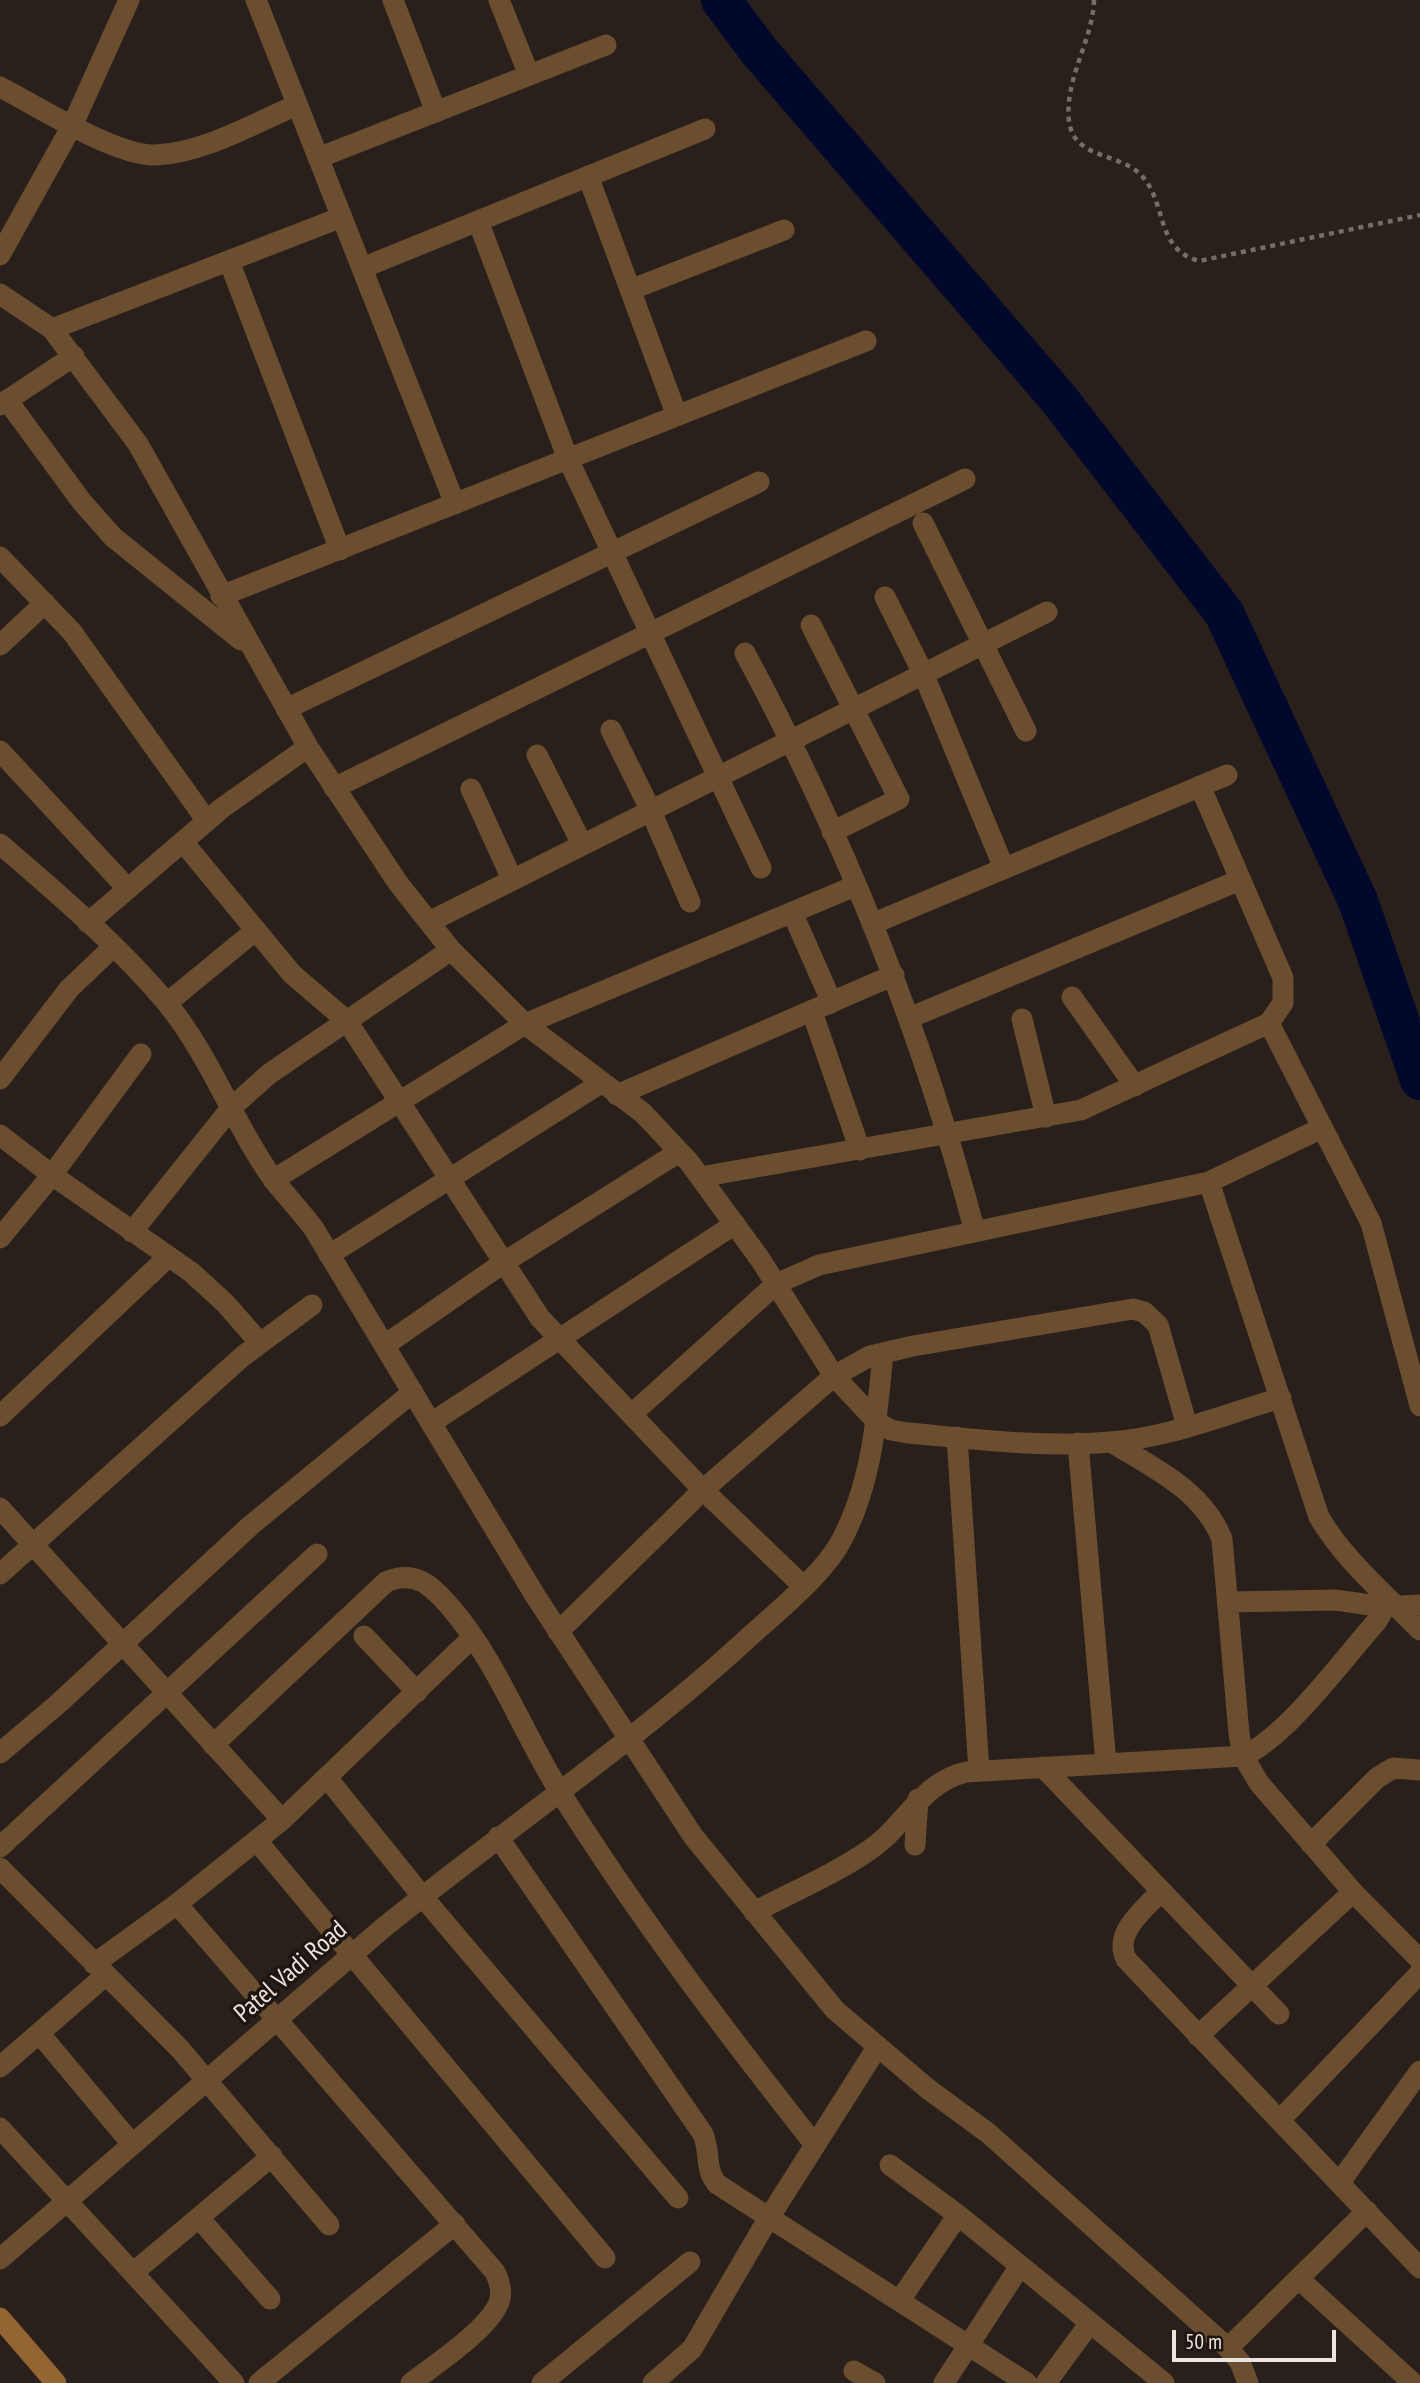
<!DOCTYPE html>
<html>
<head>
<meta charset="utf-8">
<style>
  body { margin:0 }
  #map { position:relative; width:1420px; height:2383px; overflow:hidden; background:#291f1b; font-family:"PT Sans Narrow",sans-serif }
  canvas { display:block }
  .scale { position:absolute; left:1172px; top:2330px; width:164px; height:32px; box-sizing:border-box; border:4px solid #ebe4e1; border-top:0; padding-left:9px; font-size:21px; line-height:24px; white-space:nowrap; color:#ebe4e1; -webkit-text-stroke:5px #1f1612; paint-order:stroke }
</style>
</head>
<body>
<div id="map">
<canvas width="1420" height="2383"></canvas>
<div class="scale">50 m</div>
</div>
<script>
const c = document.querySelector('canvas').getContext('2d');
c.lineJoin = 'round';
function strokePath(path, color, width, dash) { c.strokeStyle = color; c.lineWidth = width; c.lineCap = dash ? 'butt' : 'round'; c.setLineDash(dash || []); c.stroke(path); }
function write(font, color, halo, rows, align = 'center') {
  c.font = font + ' "PT Sans Narrow",sans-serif'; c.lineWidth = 7; c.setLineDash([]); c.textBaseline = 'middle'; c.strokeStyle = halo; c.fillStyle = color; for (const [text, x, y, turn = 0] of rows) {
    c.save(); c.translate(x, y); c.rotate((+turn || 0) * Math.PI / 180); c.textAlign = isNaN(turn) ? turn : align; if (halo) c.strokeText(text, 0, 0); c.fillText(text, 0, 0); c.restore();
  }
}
strokePath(new Path2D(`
  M 721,0 L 759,51 L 1058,398 L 1224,613 L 1358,901 L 1420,1080`), '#01082b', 40);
strokePath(new Path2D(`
  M 1094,0 C 1093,40 1064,80 1069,121 C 1074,160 1120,152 1142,176 C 1167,203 1155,249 1199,261 L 1420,215`), '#766d69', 4.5, [5, 5]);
strokePath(new Path2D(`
  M 256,0 L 455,504
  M 393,0 L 436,112
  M 499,0 L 529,75
  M 0,87 C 37,106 117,157 156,155 C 204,153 254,123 297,105
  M 318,158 L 606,45
  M 588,176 L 677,416
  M 478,221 L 568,459 L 761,868
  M 0,255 L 73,124 L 129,0
  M 229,261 L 340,550
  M 362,268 L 705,129
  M 630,290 L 784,230
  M 0,294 L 52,329 L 138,444 L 308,747 L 398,883 L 451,950 L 525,1024 L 643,1113 L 689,1162 L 760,1259 L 834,1376 L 878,1423 L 891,1430 L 908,1433 C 975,1439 1043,1448 1110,1442 C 1168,1438 1225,1414 1281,1398
  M 52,329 L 342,217
  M 7,400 L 82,502 L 113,537 L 241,640
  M 0,405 L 74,356
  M 923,523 L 1026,731
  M 0,557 L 72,632 L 207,821
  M 221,596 L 866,341
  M 885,597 L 923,673 L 1004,868
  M 811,625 L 899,799 L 832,832
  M 0,645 L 45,603
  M 745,653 C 844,837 922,1031 975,1232
  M 286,709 L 759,482
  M 611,730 L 650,809 L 690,902
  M 0,751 L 128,889
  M 537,755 L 582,844
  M 334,788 L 965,479
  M 471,789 L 512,879
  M 183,842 L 292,974 L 347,1021 L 540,1318 L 703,1490 L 803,1586
  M 0,844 C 57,893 117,944 166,1002 C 210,1055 233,1123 273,1179 C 286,1196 301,1211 314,1229 L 536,1597 L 693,1836 L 835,2010 L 928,2089 L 988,2133 L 1228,2348 L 1240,2362 L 1248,2383
  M 792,912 L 829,996 L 829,1004
  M 429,922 L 1047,612
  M 88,923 L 222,808 L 308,747
  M 872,924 L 1227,775
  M 1072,997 L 1135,1086
  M 167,1003 L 256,930
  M 812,1012 L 860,1150
  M 909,1018 L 1240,880
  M 1022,1019 L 1046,1117
  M 1269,1023 L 1371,1223 L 1420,1406
  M 0,1079 L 69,989 L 113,947
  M 617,1095 L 894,975
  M 0,1135 L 52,1175 L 191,1272 L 225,1303 L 260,1343
  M 700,1177 L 1081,1110 L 1269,1023 L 1283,1003 L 1283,978 L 1200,786
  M 273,1180 L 525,1024 L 855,886
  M 1209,1182 L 1319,1517 C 1345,1561 1385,1594 1420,1630
  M 132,1232 L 231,1108 L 269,1074 L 451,950
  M 0,1238 L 52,1175 L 141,1054
  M 329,1255 L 601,1083
  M 385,1345 L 506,1261 L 679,1152
  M 633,1413 L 776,1284 L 819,1265 L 1209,1182 L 1322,1128
  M 0,1416 L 168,1257
  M 431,1423 L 735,1224
  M 957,1437 L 979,1771
  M 1111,1442 C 1154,1468 1202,1490 1222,1539 L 1239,1734 L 1243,1756 L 1259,1783 L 1353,1892 L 1420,1960
  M 1078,1443 L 1106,1764
  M 0,1508 L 282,1820
  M 0,1574 L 243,1356 L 312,1305
  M 1228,1602 L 1335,1600 L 1385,1607 L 1420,1605
  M 558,1632 L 703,1490 L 834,1376 L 870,1356 L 913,1346 L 1133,1309 L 1144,1312 L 1158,1325 L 1187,1426
  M 364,1636 L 417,1692
  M 213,1745 L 386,1582 C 416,1569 432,1586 452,1609 C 497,1662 523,1733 560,1792 C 637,1915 725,2031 815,2145
  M 0,1753 L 59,1703 L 250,1526 L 413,1392
  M 1043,1767 L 1279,2014
  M 328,1779 L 422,1896 L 678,2198
  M 498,1837 L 703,2134 C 711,2153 704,2168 717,2184 L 1027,2383
  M 257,1841 L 605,2258
  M 1311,1844 L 1377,1778 L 1393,1768 L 1420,1770
  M 915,1845 L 918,1799
  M 0,1847 L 317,1554
  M 0,1868 L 180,2049 L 329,2225
  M 1161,1891 C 1145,1909 1113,1932 1126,1959 L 1420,2268
  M 177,1904 L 495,2272 C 499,2280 502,2289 500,2299 C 493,2327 434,2365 411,2383
  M 754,1912 C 792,1892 833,1875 868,1851 C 905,1827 920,1783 966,1772 L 1243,1756 C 1286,1738 1344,1658 1377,1621 L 1385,1607
  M 94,1964 L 177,1904 L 282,1820 L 473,1637
  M 39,2033 L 132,2144
  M 1198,2036 L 1353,1892
  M 0,2067 L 106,1975
  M 1280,2120 L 1420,1973
  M 0,2128 L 234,2383
  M 890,2165 L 958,2215 L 1164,2383
  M 1340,2182 L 1420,2071
  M 199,2218 L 270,2299
  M 0,2259 L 383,1928 C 504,1830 634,1743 748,1638 C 776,1613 822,1575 840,1543 C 872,1485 877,1417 883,1353
  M 134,2272 L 272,2156
  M 1299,2279 L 1413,2383
  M 900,2300 L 958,2215
  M 1228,2348 L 1367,2211
  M 854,2371 L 875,2383
  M 259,2383 L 455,2224
  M 542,2383 L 690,2262
  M 653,2383 L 692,2349 L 765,2224 L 878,2046
  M 944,2383 L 1020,2266
  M 1046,2383 L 1090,2323`), '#6b4d2f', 21);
strokePath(new Path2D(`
  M 0,2318 L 56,2383`), '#946432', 21);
write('26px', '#ebe4e1', '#1f1612', [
  ["Patel Vadi Road",291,1972,-41]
]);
</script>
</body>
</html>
